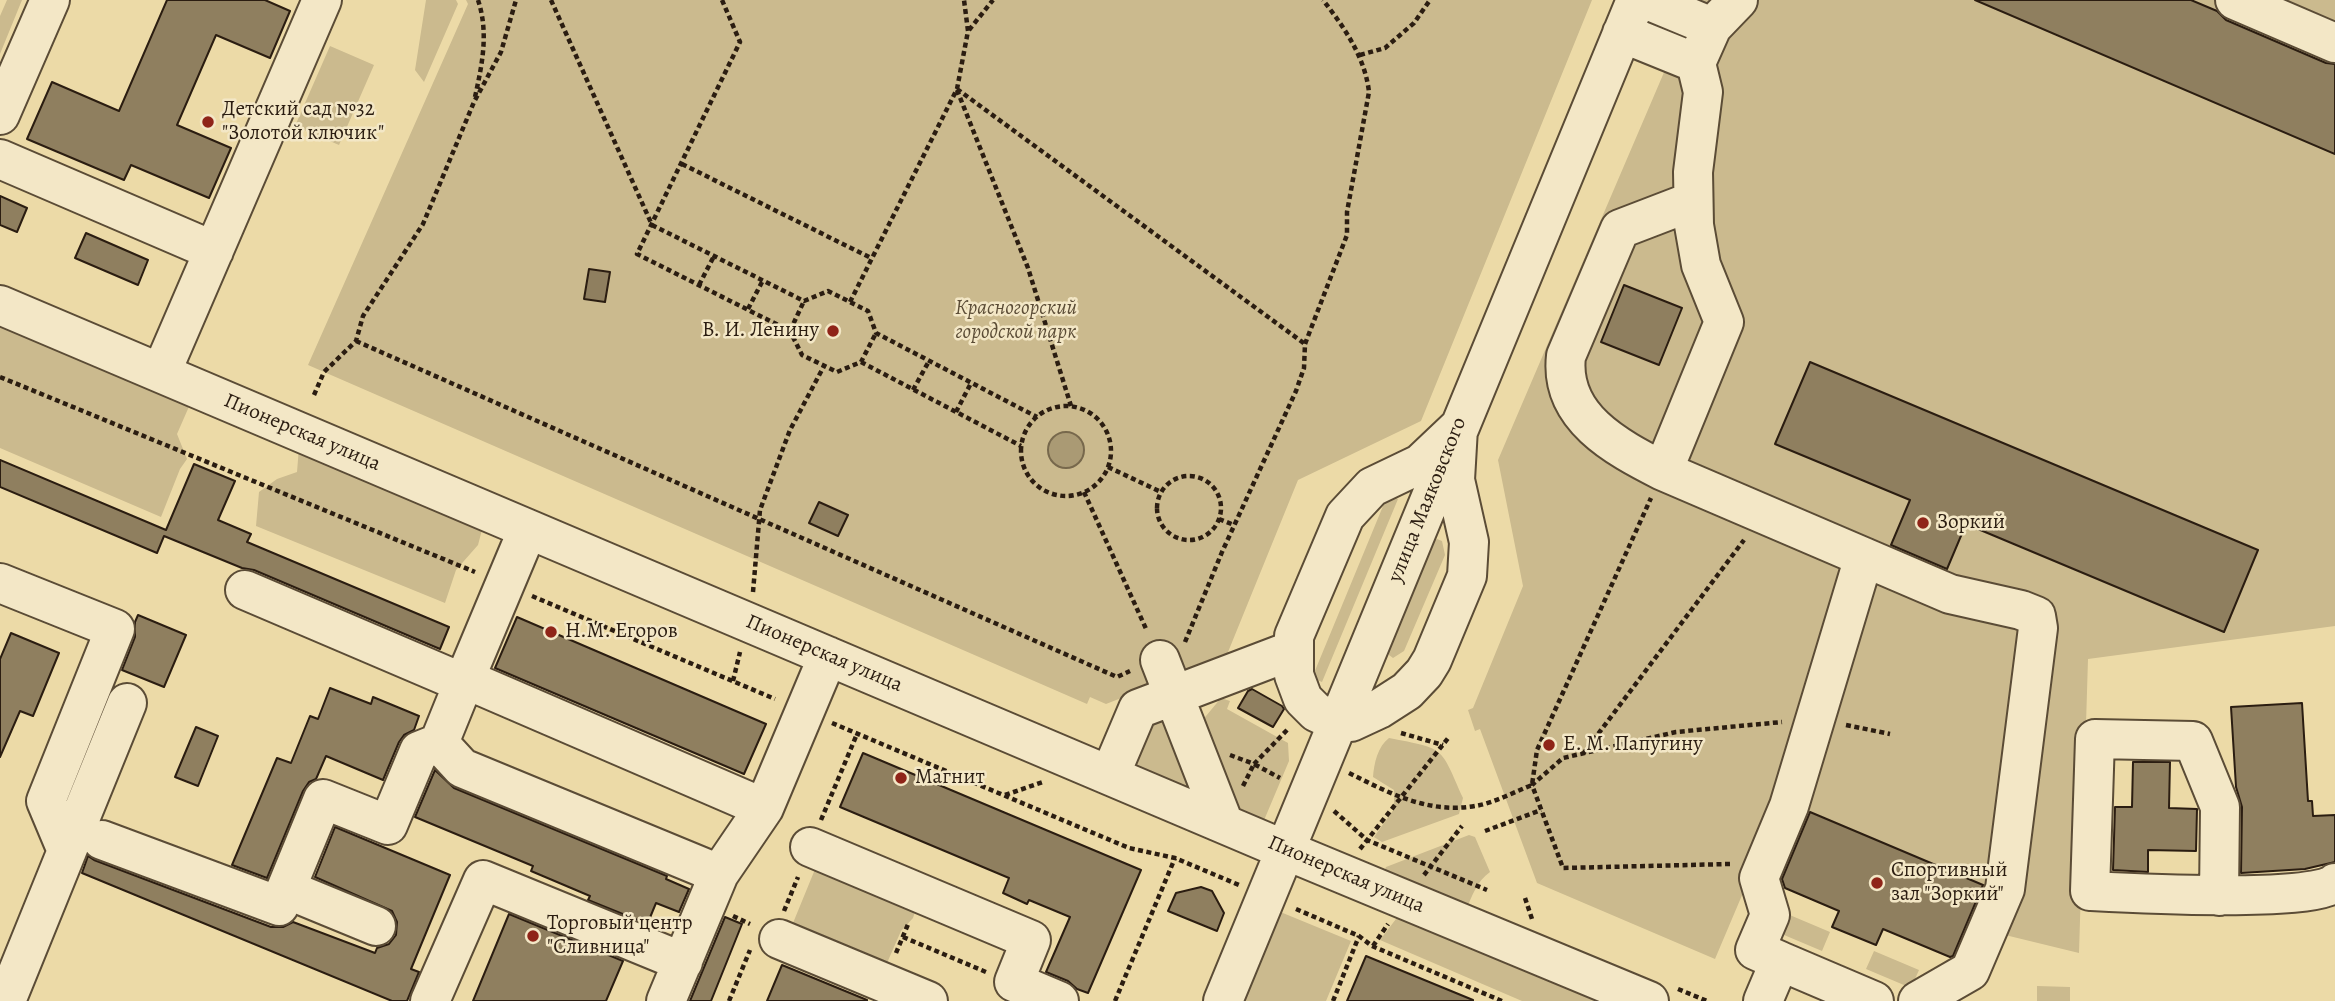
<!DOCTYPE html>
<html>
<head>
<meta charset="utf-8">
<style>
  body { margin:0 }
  canvas { display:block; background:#ecdaa7 }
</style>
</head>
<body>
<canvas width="2335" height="1001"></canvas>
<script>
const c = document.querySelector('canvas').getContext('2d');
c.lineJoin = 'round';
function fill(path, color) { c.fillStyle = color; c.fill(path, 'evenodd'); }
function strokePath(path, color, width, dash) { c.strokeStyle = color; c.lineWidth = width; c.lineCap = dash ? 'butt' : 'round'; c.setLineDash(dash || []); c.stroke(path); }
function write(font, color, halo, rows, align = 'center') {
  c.font = font + ' Alegreya,serif'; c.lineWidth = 5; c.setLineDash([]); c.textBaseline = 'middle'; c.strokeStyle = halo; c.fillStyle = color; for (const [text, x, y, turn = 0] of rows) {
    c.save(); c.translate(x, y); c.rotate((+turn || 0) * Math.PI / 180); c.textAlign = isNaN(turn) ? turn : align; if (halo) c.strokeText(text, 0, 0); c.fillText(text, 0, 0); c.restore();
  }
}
fill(new Path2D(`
  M 7,0 L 22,0 L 0,54 L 0,16 Z
  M 426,0 L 456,0 L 458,4 L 424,82 L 415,70 Z
  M 466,0 L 1592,0 L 1421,421 L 1298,480 L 1226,657 L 1106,704 L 1090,697 L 1087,704 L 308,365 L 468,4 Z
  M 1695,0 L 2335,0 L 2335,626 L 2088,659 L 2079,953 L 2001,934 L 1956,960 L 1884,930 L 1876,945 L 1832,927 L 1838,911 L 1751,874 L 1715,959 L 1537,883 L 1480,729 L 1475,731 L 1468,710 L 1473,708 L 1523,586 L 1498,460 Z
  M 330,46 L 374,65 L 339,145 L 295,126 Z
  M 0,323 L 191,402 L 177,434 L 187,459 L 180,469 L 161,517 L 0,448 Z
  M 299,447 L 483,526 L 478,545 L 456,570 L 445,603 L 256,526 L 259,492 L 277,479 L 297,472 Z
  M 1388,494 L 1398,499 L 1322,682 L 1312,678 Z
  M 1437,539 L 1442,541 L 1445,555 L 1404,651 L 1393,658 L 1389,655 L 1389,651 L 1433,542 Z
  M 1221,698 L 1230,701 L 1227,709 L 1288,743 L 1289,761 L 1262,825 L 1132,769 L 1152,717 L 1201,722 Z
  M 1389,738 C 1446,749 1440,746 1463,798 L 1459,814 L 1382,842 L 1374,837 L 1394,809 L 1394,790 L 1373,777 C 1374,763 1378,746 1389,738 Z
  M 1469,835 L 1475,837 L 1490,872 C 1477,881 1472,896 1466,910 L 1382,876 L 1386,867 Z
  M 818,862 L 922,890 L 913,918 L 901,931 L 887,963 L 793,923 Z
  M 1278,911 L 1351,941 L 1326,1001 L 1241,1001 Z
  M 1785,913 L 1830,932 L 1822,951 L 1777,932 Z
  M 1399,915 L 1606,1001 L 1522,1001 L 1380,940 Z
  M 1874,951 L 1919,970 L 1911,988 L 1866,969 Z
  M 2037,986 L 2070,987 L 2070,1001 L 2037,1001 Z`), '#cbba8e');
const water = new Path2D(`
  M1048 450a18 18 0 1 1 36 0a18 18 0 1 1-36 0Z`);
fill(water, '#aa9a74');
strokePath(water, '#77684c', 2);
const building = new Path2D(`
  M 167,0 L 265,0 L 290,11 L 270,58 L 216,35 L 177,125 L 231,148 L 209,198 L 131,165 L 124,180 L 27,139 L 52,82 L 119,111 Z
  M 1975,0 L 2191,0 L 2217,11 L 2226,20 L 2326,63 L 2335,64 L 2335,154 Z
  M 0,196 L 27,208 L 17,232 L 0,225 Z
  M 86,233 L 148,260 L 138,285 L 75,258 Z
  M 589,269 L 610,272 L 605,302 L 584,299 Z
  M 1624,285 L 1682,308 L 1659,365 L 1601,342 Z
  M 1810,362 L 2258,550 L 2224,632 L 1966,524 L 1947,569 L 1891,545 L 1910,500 L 1775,444 Z
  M 0,460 L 166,530 L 194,464 L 235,481 L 218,520 L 251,534 L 247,542 L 449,627 L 440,649 L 254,570 L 242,568 L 164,536 L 157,553 L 0,487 Z
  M 819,502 L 848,515 L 838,536 L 809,523 Z
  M 138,615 L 186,635 L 164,687 L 122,670 L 135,637 L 135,622 Z
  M 517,617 L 766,724 L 744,774 L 495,668 Z
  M 11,633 L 59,653 L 33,716 L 20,711 L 0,757 L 0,659 Z
  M 330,688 L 371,704 L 373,697 L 419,716 L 414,730 L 404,735 L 399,742 L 383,780 L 326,756 L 316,779 L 309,782 L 303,791 L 267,878 L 232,865 L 277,758 L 291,763 L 310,716 L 318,719 Z
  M 1252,689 L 1282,706 L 1284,709 L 1273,727 L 1238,708 L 1248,691 Z
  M 2302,703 L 2308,801 L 2312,801 L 2313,816 L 2335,815 L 2335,862 L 2305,869 L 2241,873 L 2242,807 L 2236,787 L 2231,707 Z
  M 196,727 L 218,736 L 198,786 L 175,777 Z
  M 863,753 L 1141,870 L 1088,993 L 1077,989 L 1068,981 L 1046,972 L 1070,917 L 1029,900 L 1027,904 L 1003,893 L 1009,878 L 840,807 Z
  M 2133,762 L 2170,762 L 2169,808 L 2197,809 L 2196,851 L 2148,850 L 2148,872 L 2113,870 L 2115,807 L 2132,807 Z
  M 435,770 L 454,788 L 667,876 L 666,879 L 689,889 L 679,912 L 656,903 L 649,920 L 642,917 L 640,921 L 588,900 L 590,896 L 531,871 L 533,866 L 415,817 Z
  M 1810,812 L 1983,885 L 1953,956 L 1950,957 L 1883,929 L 1876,945 L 1832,927 L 1839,911 L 1785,888 L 1782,879 Z
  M 335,827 L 450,875 L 411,969 L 419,972 L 407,1001 L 392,1001 L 82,873 L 88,856 L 94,860 L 271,927 L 283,927 L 293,922 L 375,953 L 377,948 L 389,944 L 396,935 L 397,922 L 392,911 L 315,877 Z
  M 1201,887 L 1212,891 L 1224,913 L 1217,931 L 1168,911 L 1176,893 Z
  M 509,914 L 623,961 L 606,1001 L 473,1001 Z
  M 725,917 L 742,924 L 711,1001 L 690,1001 Z
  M 1366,956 L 1473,1000 L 1473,1001 L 1347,1001 Z
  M 782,965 L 867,1000 L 867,1001 L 767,1001 Z`);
fill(building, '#8f7f5f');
strokePath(building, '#2b1d11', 2);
const minor = new Path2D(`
  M 1647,0 L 1712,27
  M 1738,0 L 1712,27 L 1696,63 L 1703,92 L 1693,172 L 1694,225 L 1701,265 L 1724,322 L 1663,471 L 1950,594 L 2021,610 L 2036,616 L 2038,628 L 2005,889 L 1970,971 L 1918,1001
  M 2235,0 L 2335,43
  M 1622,33 L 1696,63
  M 0,115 L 50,0
  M 0,159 L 214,251
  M 0,305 L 1285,850 L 1649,1001
  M 161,373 L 322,0
  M 1458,428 L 1455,480 L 1469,542 L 1467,576 L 1432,660 L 1424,673 L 1407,691 L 1379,709 L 1351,722 L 1337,722 L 1316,712 L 1303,699 L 1294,675 L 1294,636 L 1345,516 L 1372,487 L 1420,464 Z
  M 1663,471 C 1616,447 1559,417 1566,356 L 1620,229 L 1693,201
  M 528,529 L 465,679 L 764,808
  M 0,583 L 115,629 L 46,801 L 67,851
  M 245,590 L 463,683
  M 1160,660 L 1224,824
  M 439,743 L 462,768 L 719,874
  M 1110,775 L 1138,709 L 1293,650
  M 102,840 L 279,906 L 323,799 L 388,825 L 419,751 L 439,743 L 465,679
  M 810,847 L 1031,940 L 1014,982 L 1059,1001
  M 286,889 L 376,926
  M 2219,896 L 2220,807 L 2193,741 L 2095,739 L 2090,891 C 2128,893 2313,903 2335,883
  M 779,939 L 928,1001
  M 1780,961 L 1755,950 L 1770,915 L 1759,878 L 1789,806 L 1864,557
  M 6,1001 L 127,703
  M 430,1001 L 483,880 L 683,962
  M 666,1001 L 719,874 L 764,808 L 828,656
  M 1223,1001 L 1636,0
  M 1763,1001 L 1780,961 L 1874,1001`);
strokePath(minor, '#5b4c36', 42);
strokePath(new Path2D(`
  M 551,0 L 652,225 L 804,301 L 828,291 L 868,311 L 876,333 L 1037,417
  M 722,0 L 740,42 L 637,254 L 790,331 L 802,355 L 837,372 L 861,362 L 876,333
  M 969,30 L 993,0
  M 1360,55 L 1385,48 L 1414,23 L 1430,0
  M 957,89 L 1305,344
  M 957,90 L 1028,268 L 1071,406
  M 475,97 C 482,65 489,33 478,0
  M 682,164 L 871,258
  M 699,285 L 714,256
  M 850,302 L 957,89 L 968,31 L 964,0
  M 748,309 L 763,280
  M 790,331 L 804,301
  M 356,341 L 1117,677 L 1130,671
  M 861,362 L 1021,446
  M 0,377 L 475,572
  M 913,390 L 929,361
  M 314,395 L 324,372 L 356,341 L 363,316 L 423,224 L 474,102 L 501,52 L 516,0
  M1021 451a45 45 0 1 1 90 0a45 45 0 1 1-90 0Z
  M 956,412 L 971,383
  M 1108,467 L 1161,492
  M1157 508a32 32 0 1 1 64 0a32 32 0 1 1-64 0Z
  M 1084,492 L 1147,631
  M 1219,519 L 1234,525
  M 753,592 L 760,510 L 790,430 L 824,366
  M 532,596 L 775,699
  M 1185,642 L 1222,552 L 1296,391 L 1304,368 L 1305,344 L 1347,235 L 1347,212 L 1369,92 C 1365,57 1344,27 1323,0
  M 733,681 L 740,652
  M 832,723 L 1129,848 L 1175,858 L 1239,885
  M 1846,725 L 1890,734
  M 1401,733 L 1443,745
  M 1583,754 L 1744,540
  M 1230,755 L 1254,764 L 1289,728
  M 1349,773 C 1389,793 1428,814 1475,806 C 1494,803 1514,792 1532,785 L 1537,750 L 1651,498
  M 1243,786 L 1254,764 L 1280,778
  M 1005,795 L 1043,782
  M 1334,811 L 1367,840 L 1487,890
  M 821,820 L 857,734
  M 1485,831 L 1541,810
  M 1360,849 L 1449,737
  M 1730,864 L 1563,868 L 1532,785 L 1563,758 L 1676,732 L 1782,722
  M 1424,875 L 1462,826
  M 1525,898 L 1532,919
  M 1296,909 L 1359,936 L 1372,946 L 1502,1001
  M 784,911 L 798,877
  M 733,916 L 750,924
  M 903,937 L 986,972
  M 1373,946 L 1388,924
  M 896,953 L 909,922
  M 1678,989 L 1707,1001
  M 729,1001 L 750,950
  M 1115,1001 L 1175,858
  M 1333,1001 L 1359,936`), '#2b1d11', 4.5, [5, 3.5]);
strokePath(minor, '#f3e7c6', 38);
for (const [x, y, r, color] of [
  [208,122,7,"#8f2418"],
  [833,331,7,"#8f2418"],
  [1923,523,7,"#8f2418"],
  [551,632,7,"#8f2418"],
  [1549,745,7,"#8f2418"],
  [901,778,7,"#8f2418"],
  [1877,883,7,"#8f2418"],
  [533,936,7,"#8f2418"]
]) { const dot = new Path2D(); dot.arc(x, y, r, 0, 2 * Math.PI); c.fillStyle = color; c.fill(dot); strokePath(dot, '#f3e7c6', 2.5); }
write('21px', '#2b1d11', '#f3e7c6', [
  ["Детский сад №32",222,110],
  ["\"Золотой ключик\"",222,134],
  ["В. И. Ленину",819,331,"right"],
  ["Зоркий",1937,523],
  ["Н.М. Егоров",565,632],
  ["Е. М. Папугину",1563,745],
  ["Магнит",915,778],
  ["Спортивный",1891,871],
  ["зал \"Зоркий\"",1891,895],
  ["Торговый центр",547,924],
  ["\"Сливница\"",547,948]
], 'left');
write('italic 21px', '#5b4c36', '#f3e7c6', [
  ["Красногорский",1016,309],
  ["городской парк",1016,333]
]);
write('21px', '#2b1d11', '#f3e7c6', [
  ["Пионерская улица",302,433,23],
  ["улица Маяковского",1428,500,-68],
  ["Пионерская улица",824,654,23],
  ["Пионерская улица",1346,875,23]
]);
</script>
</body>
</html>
